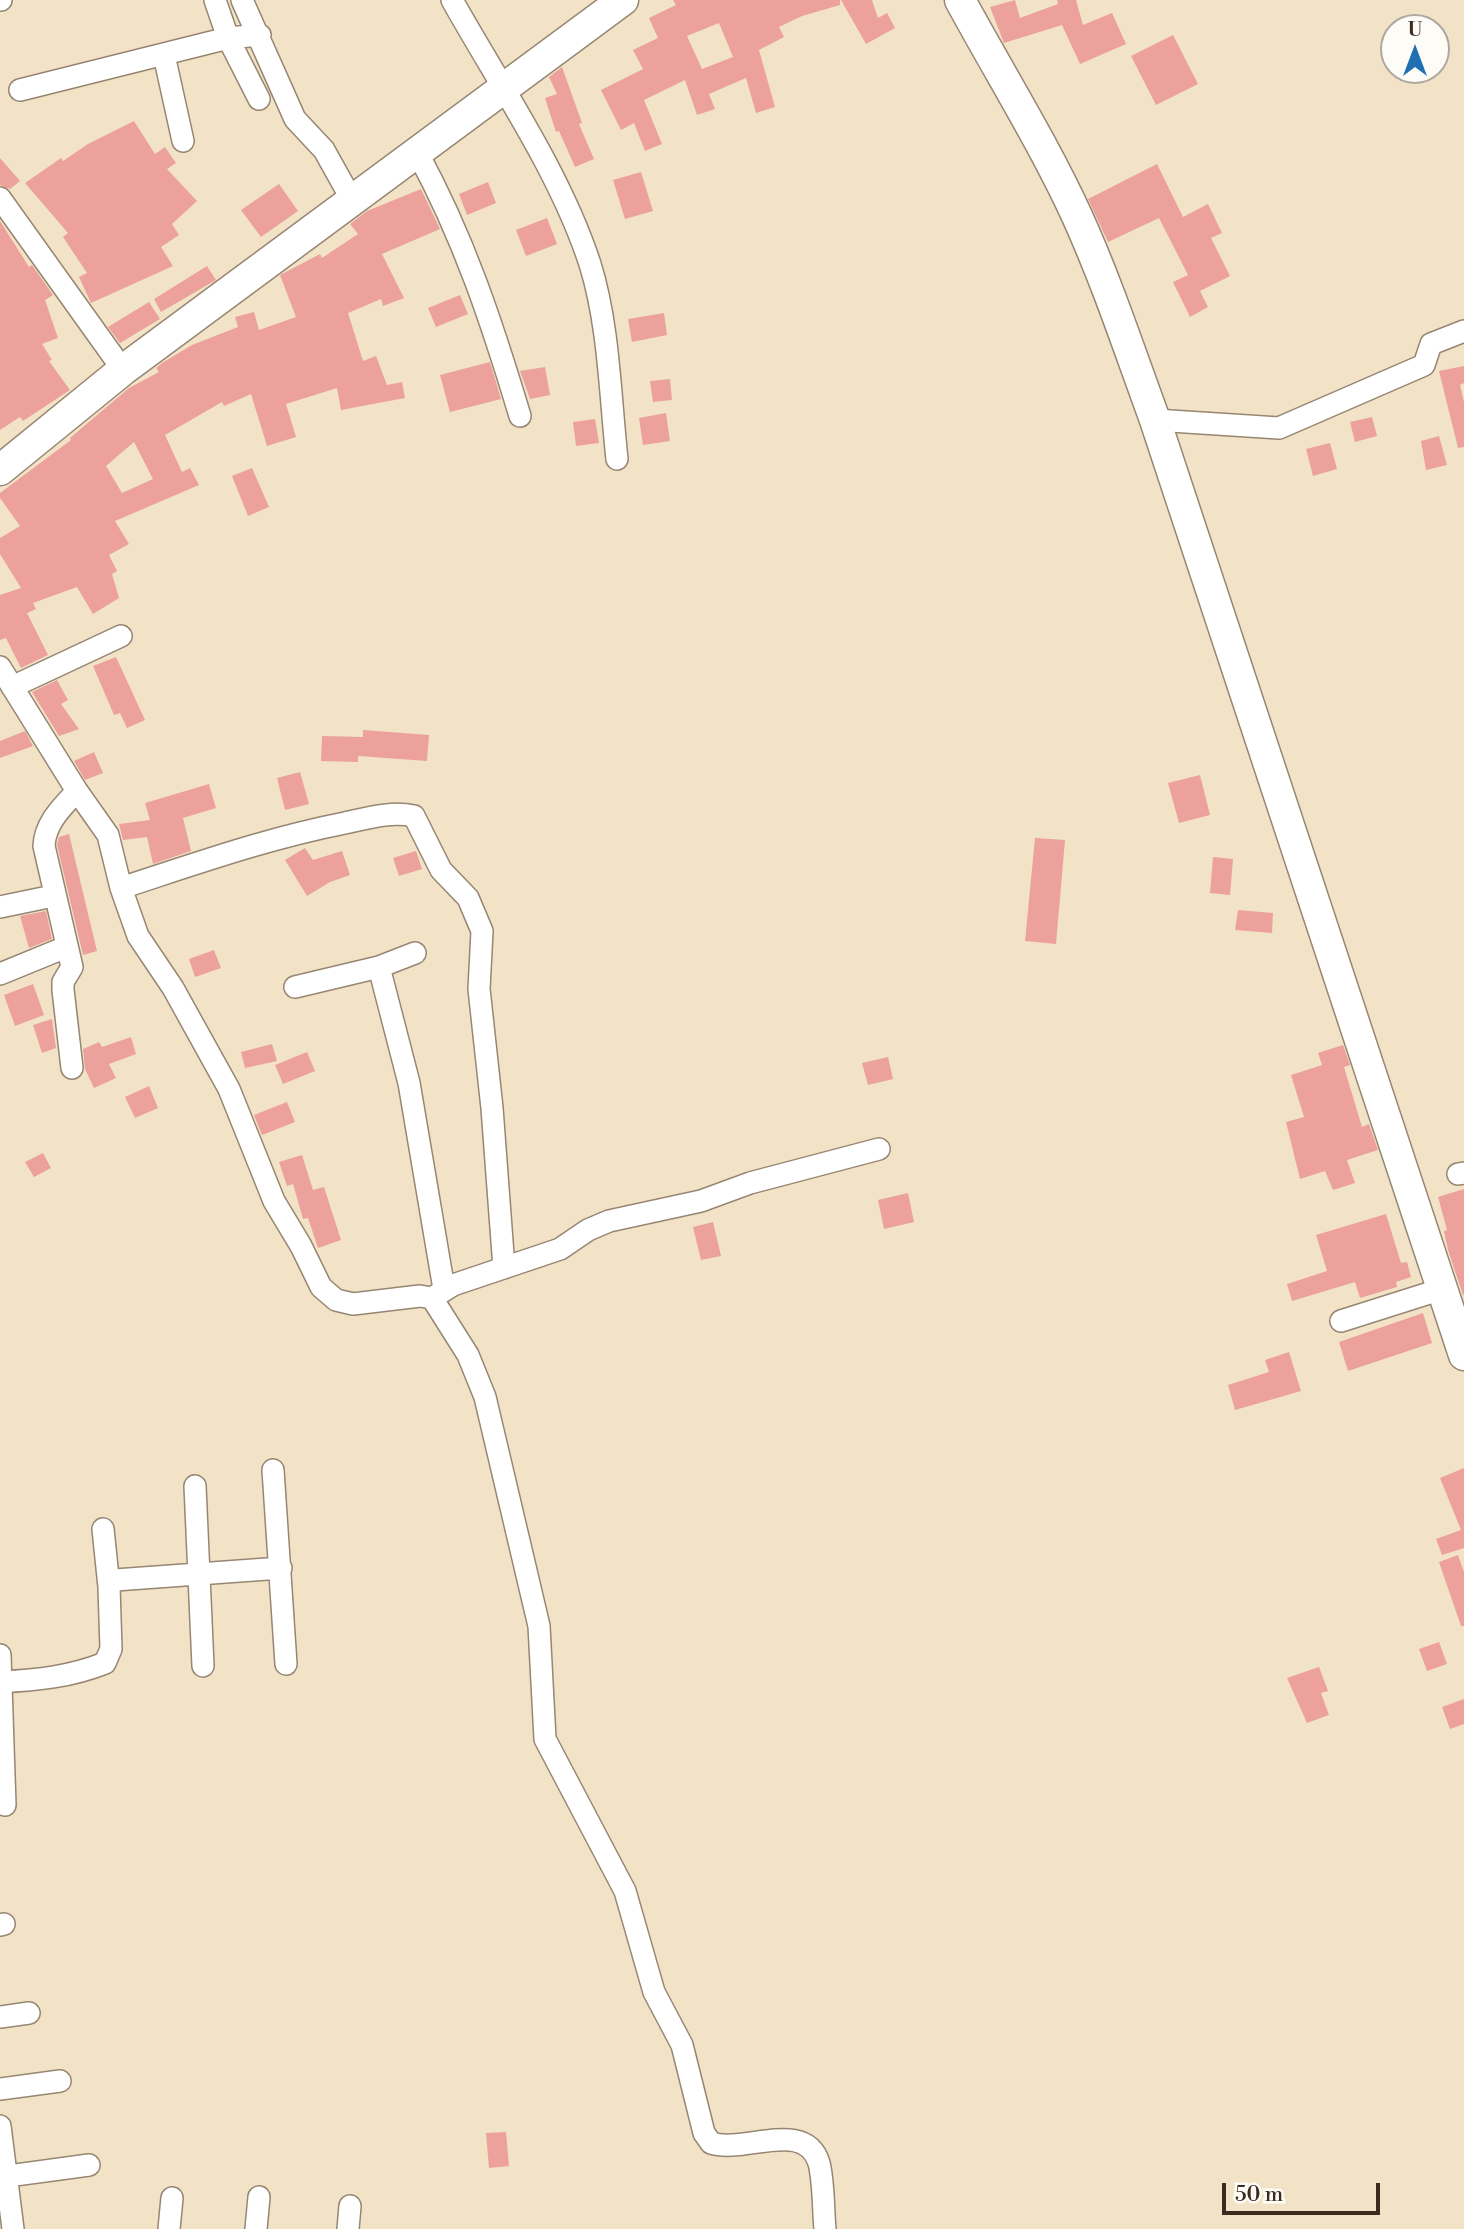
<!DOCTYPE html>
<html>
<head>
<meta charset="utf-8">
<style>
  body { margin:0 }
  #map { position:relative; width:1464px; height:2229px; overflow:hidden; background:#f2e3c7; font-family:"Libre Bodoni",serif }
  canvas { display:block }
  .north { position:absolute; left:1380px; top:14px; width:70px; height:70px; box-sizing:border-box; background:#fdfcf7; border:2px solid #afa8a0; border-radius:50%; rotate:0deg; font-size:19px; font-weight:700; line-height:28px; text-align:center; color:#3b2a1e }
  .north::after { content:''; display:block; margin:auto; width:24px; height:32px; background:#1f6fb2; clip-path:polygon(50% 0,100% 100%,50% 72%,0 100%) }
  .scale { position:absolute; left:1222px; top:2183px; width:158px; height:32px; box-sizing:border-box; border:4px solid #3b2a1e; border-top:0; padding-left:9px; font-size:21px; line-height:24px; white-space:nowrap; color:#3b2a1e; -webkit-text-stroke:5px #fdfcf7; paint-order:stroke }
</style>
</head>
<body>
<div id="map">
<canvas width="1464" height="2229"></canvas>
<div class="north">U</div>
<div class="scale">50 m</div>
</div>
<script>
const c = document.querySelector('canvas').getContext('2d');
c.lineJoin = 'round';
function fill(path, color) { c.fillStyle = color; c.fill(path, 'evenodd'); }
function strokePath(path, color, width, dash) { c.strokeStyle = color; c.lineWidth = width; c.lineCap = dash ? 'butt' : 'round'; c.setLineDash(dash || []); c.stroke(path); }
fill(new Path2D(`
  M 673,0 L 840,0 L 840,5 L 802,16 L 779,27 L 784,37 L 759,50 L 775,107 L 756,113 L 746,78 L 709,94 L 715,109 L 697,115 L 685,80 L 644,100 L 662,144 L 645,151 L 634,123 L 621,130 L 601,90 L 643,69 L 633,50 L 658,38 L 649,18 L 676,5 ZM 719,23 L 733,57 L 702,69 L 687,36 Z
  M 841,0 L 872,0 L 878,18 L 887,13 L 895,28 L 866,44 Z
  M 1015,0 L 1020,18 L 1058,4 L 1057,0 L 1076,0 L 1083,25 L 1112,13 L 1126,44 L 1080,64 L 1062,25 L 1004,43 L 990,7 Z
  M 1173,35 L 1198,84 L 1156,105 L 1131,56 Z
  M 562,67 L 582,123 L 579,124 L 594,159 L 575,167 L 559,131 L 556,132 L 545,98 L 557,94 L 549,77 Z
  M 134,121 L 155,154 L 165,147 L 176,163 L 167,169 L 197,201 L 172,224 L 179,235 L 161,247 L 173,266 L 91,303 L 79,277 L 87,273 L 63,237 L 68,233 L 25,183 L 61,158 L 63,161 L 88,144 Z
  M 0,158 L 20,181 L 10,189 L 0,185 Z
  M 1157,164 L 1183,217 L 1208,204 L 1222,233 L 1211,238 L 1230,276 L 1200,291 L 1208,307 L 1190,317 L 1173,282 L 1188,275 L 1159,218 L 1108,242 L 1088,199 Z
  M 641,172 L 653,211 L 625,219 L 613,180 Z
  M 488,182 L 496,203 L 467,215 L 459,194 Z
  M 279,184 L 298,211 L 261,237 L 241,210 Z
  M 421,189 L 440,229 L 382,254 L 404,298 L 383,306 L 381,299 L 348,313 L 363,361 L 376,356 L 387,385 L 402,382 L 405,398 L 341,410 L 337,388 L 286,404 L 296,437 L 267,446 L 251,394 L 224,406 L 222,402 L 165,435 L 182,472 L 190,468 L 199,485 L 115,521 L 129,544 L 109,555 L 117,571 L 112,574 L 119,598 L 93,614 L 77,587 L 33,603 L 36,609 L 27,613 L 48,655 L 21,668 L 6,638 L 0,640 L 0,595 L 21,588 L 0,554 L 0,538 L 20,526 L 0,498 L 0,493 L 71,440 L 70,438 L 129,388 L 159,372 L 156,368 L 162,363 L 192,345 L 238,327 L 235,317 L 254,312 L 259,330 L 296,317 L 280,275 L 320,254 L 322,258 L 358,234 L 350,224 L 367,211 ZM 134,442 L 153,479 L 122,493 L 106,466 Z
  M 547,218 L 557,244 L 526,256 L 516,230 Z
  M 0,221 L 29,267 L 32,265 L 53,295 L 45,300 L 58,338 L 42,344 L 52,360 L 49,361 L 70,390 L 23,421 L 20,417 L 0,430 Z
  M 207,266 L 216,280 L 161,312 L 154,299 Z
  M 460,295 L 468,314 L 436,327 L 428,308 Z
  M 149,302 L 160,319 L 120,343 L 108,327 Z
  M 664,313 L 667,335 L 632,342 L 628,319 Z
  M 490,362 L 501,399 L 450,412 L 440,375 Z
  M 1464,366 L 1464,383 L 1460,385 L 1464,402 L 1464,447 L 1458,448 L 1439,371 Z
  M 545,367 L 550,395 L 530,399 L 520,371 Z
  M 670,379 L 672,400 L 653,402 L 650,381 Z
  M 666,413 L 670,441 L 643,445 L 639,418 Z
  M 1372,417 L 1377,436 L 1355,442 L 1350,422 Z
  M 595,419 L 599,443 L 576,446 L 573,422 Z
  M 1439,436 L 1447,465 L 1426,470 L 1421,441 Z
  M 1330,443 L 1337,469 L 1313,476 L 1306,449 Z
  M 252,468 L 269,507 L 248,516 L 232,476 Z
  M 116,657 L 145,720 L 127,728 L 120,713 L 114,715 L 93,666 Z
  M 57,680 L 68,700 L 61,704 L 79,729 L 59,736 L 32,692 Z
  M 363,730 L 429,735 L 427,761 L 358,756 L 358,762 L 321,761 L 322,736 L 363,737 Z
  M 25,731 L 33,746 L 0,758 L 0,741 Z
  M 94,752 L 103,773 L 85,780 L 74,761 Z
  M 300,772 L 309,804 L 285,810 L 277,778 Z
  M 1200,775 L 1210,815 L 1179,823 L 1168,783 Z
  M 209,784 L 216,808 L 183,818 L 191,851 L 153,864 L 147,837 L 123,840 L 119,824 L 150,820 L 145,803 Z
  M 69,834 L 97,951 L 83,955 L 57,845 L 59,837 Z
  M 1035,838 L 1065,840 L 1056,944 L 1025,941 Z
  M 305,848 L 313,860 L 342,851 L 350,875 L 330,882 L 307,896 L 285,860 Z
  M 416,851 L 422,869 L 399,876 L 393,858 Z
  M 1213,857 L 1233,859 L 1230,895 L 1210,893 Z
  M 1238,910 L 1273,913 L 1272,933 L 1235,930 Z
  M 46,911 L 52,939 L 29,948 L 20,916 Z
  M 214,950 L 221,968 L 195,977 L 189,959 Z
  M 33,984 L 44,1015 L 15,1026 L 4,995 Z
  M 52,1019 L 56,1048 L 42,1053 L 33,1025 Z
  M 131,1037 L 136,1054 L 109,1064 L 116,1078 L 94,1088 L 85,1069 L 83,1049 L 99,1042 L 102,1047 Z
  M 272,1044 L 277,1061 L 245,1068 L 241,1052 Z
  M 1343,1045 L 1350,1065 L 1344,1067 L 1362,1127 L 1369,1124 L 1378,1150 L 1347,1160 L 1355,1183 L 1333,1190 L 1325,1171 L 1300,1179 L 1286,1122 L 1304,1117 L 1291,1075 L 1322,1065 L 1318,1053 Z
  M 307,1052 L 315,1071 L 283,1084 L 275,1065 Z
  M 888,1057 L 893,1079 L 868,1085 L 862,1063 Z
  M 149,1086 L 158,1108 L 135,1118 L 125,1097 Z
  M 287,1102 L 295,1122 L 262,1135 L 254,1115 Z
  M 43,1153 L 51,1168 L 34,1177 L 25,1162 Z
  M 302,1155 L 313,1190 L 324,1187 L 341,1240 L 318,1248 L 308,1218 L 303,1219 L 293,1184 L 287,1186 L 279,1162 Z
  M 1464,1189 L 1464,1295 L 1463,1295 L 1448,1250 L 1444,1231 L 1447,1230 L 1438,1197 Z
  M 908,1193 L 914,1222 L 884,1229 L 878,1200 Z
  M 1386,1214 L 1401,1263 L 1407,1262 L 1411,1277 L 1396,1282 L 1397,1287 L 1360,1298 L 1355,1282 L 1292,1301 L 1287,1284 L 1327,1271 L 1316,1235 Z
  M 713,1222 L 721,1256 L 701,1260 L 693,1227 Z
  M 1423,1313 L 1432,1343 L 1348,1371 L 1339,1342 Z
  M 1289,1352 L 1301,1391 L 1235,1410 L 1228,1385 L 1269,1372 L 1265,1360 Z
  M 1464,1468 L 1464,1548 L 1442,1555 L 1436,1539 L 1461,1530 L 1440,1478 Z
  M 1458,1555 L 1464,1572 L 1464,1626 L 1461,1626 L 1439,1562 Z
  M 1439,1642 L 1447,1664 L 1427,1671 L 1419,1649 Z
  M 1319,1667 L 1328,1691 L 1321,1693 L 1329,1715 L 1307,1723 L 1287,1678 Z
  M 1464,1699 L 1464,1724 L 1450,1729 L 1442,1707 Z
  M 506,2132 L 509,2166 L 489,2168 L 486,2133 Z`), '#eca19c');
const street = new Path2D(`
  M 0,0 L 1,0
  M 215,0 L 228,38 L 259,99
  M 242,0 L 295,119 L 324,150 L 353,202
  M 452,0 C 499,84 560,172 590,264 C 609,325 610,395 617,459
  M 164,55 L 183,141
  M 20,90 L 228,38 L 260,35
  M 417,152 C 464,238 492,323 520,416
  M 0,198 L 123,370
  M 1155,420 L 1279,428 L 1424,365 L 1431,344 L 1464,331
  M 0,667 L 77,791 L 108,835 L 121,888 L 138,936 L 173,988 L 229,1089 L 274,1201 L 301,1246 L 321,1287 L 336,1300 L 353,1304 L 420,1296 L 432,1298 L 468,1355 L 485,1397 L 539,1626 L 545,1739 L 625,1891 L 654,1992 L 682,2045 L 704,2133 L 711,2143 C 745,2154 805,2118 819,2163 C 824,2183 823,2208 825,2229
  M 12,687 L 121,636
  M 121,888 C 195,864 268,838 345,823 C 368,818 391,811 414,816 L 441,870 L 468,898 L 482,931 L 479,989 L 492,1108 L 504,1268
  M 0,907 L 53,896
  M 379,967 L 409,1083 L 444,1289
  M 0,974 L 66,947
  M 295,987 L 379,967 L 415,953
  M 72,1068 L 63,990 L 63,982 L 72,967 L 44,846 C 45,823 62,807 77,791
  M 1458,1174 L 1464,1173
  M 432,1298 L 453,1285 L 560,1249 L 588,1230 L 609,1221 L 701,1201 L 750,1183 L 879,1149
  M 1341,1321 L 1442,1289
  M 273,1470 L 286,1664
  M 195,1486 L 203,1666
  M 103,1529 L 109,1587
  M 0,1655 L 5,1805
  M 0,1682 C 37,1680 70,1677 105,1663 L 111,1649 L 109,1587 L 115,1580 L 281,1568
  M 0,1925 L 4,1924
  M 0,2017 L 29,2013
  M 0,2089 L 60,2081
  M 0,2126 L 13,2229
  M 0,2177 L 89,2165
  M 169,2229 L 172,2198
  M 256,2229 L 259,2197
  M 348,2229 L 350,2206`);
const secondary = new Path2D(`
  M 960,0 C 999,72 1043,142 1077,216 C 1107,282 1130,352 1155,420 L 1464,1355
  M 0,470 L 123,370 L 623,0`);
strokePath(street, '#968672', 24);
strokePath(secondary, '#968672', 33);
strokePath(street, '#fff', 21);
strokePath(secondary, '#fff', 30);
</script>
</body>
</html>
